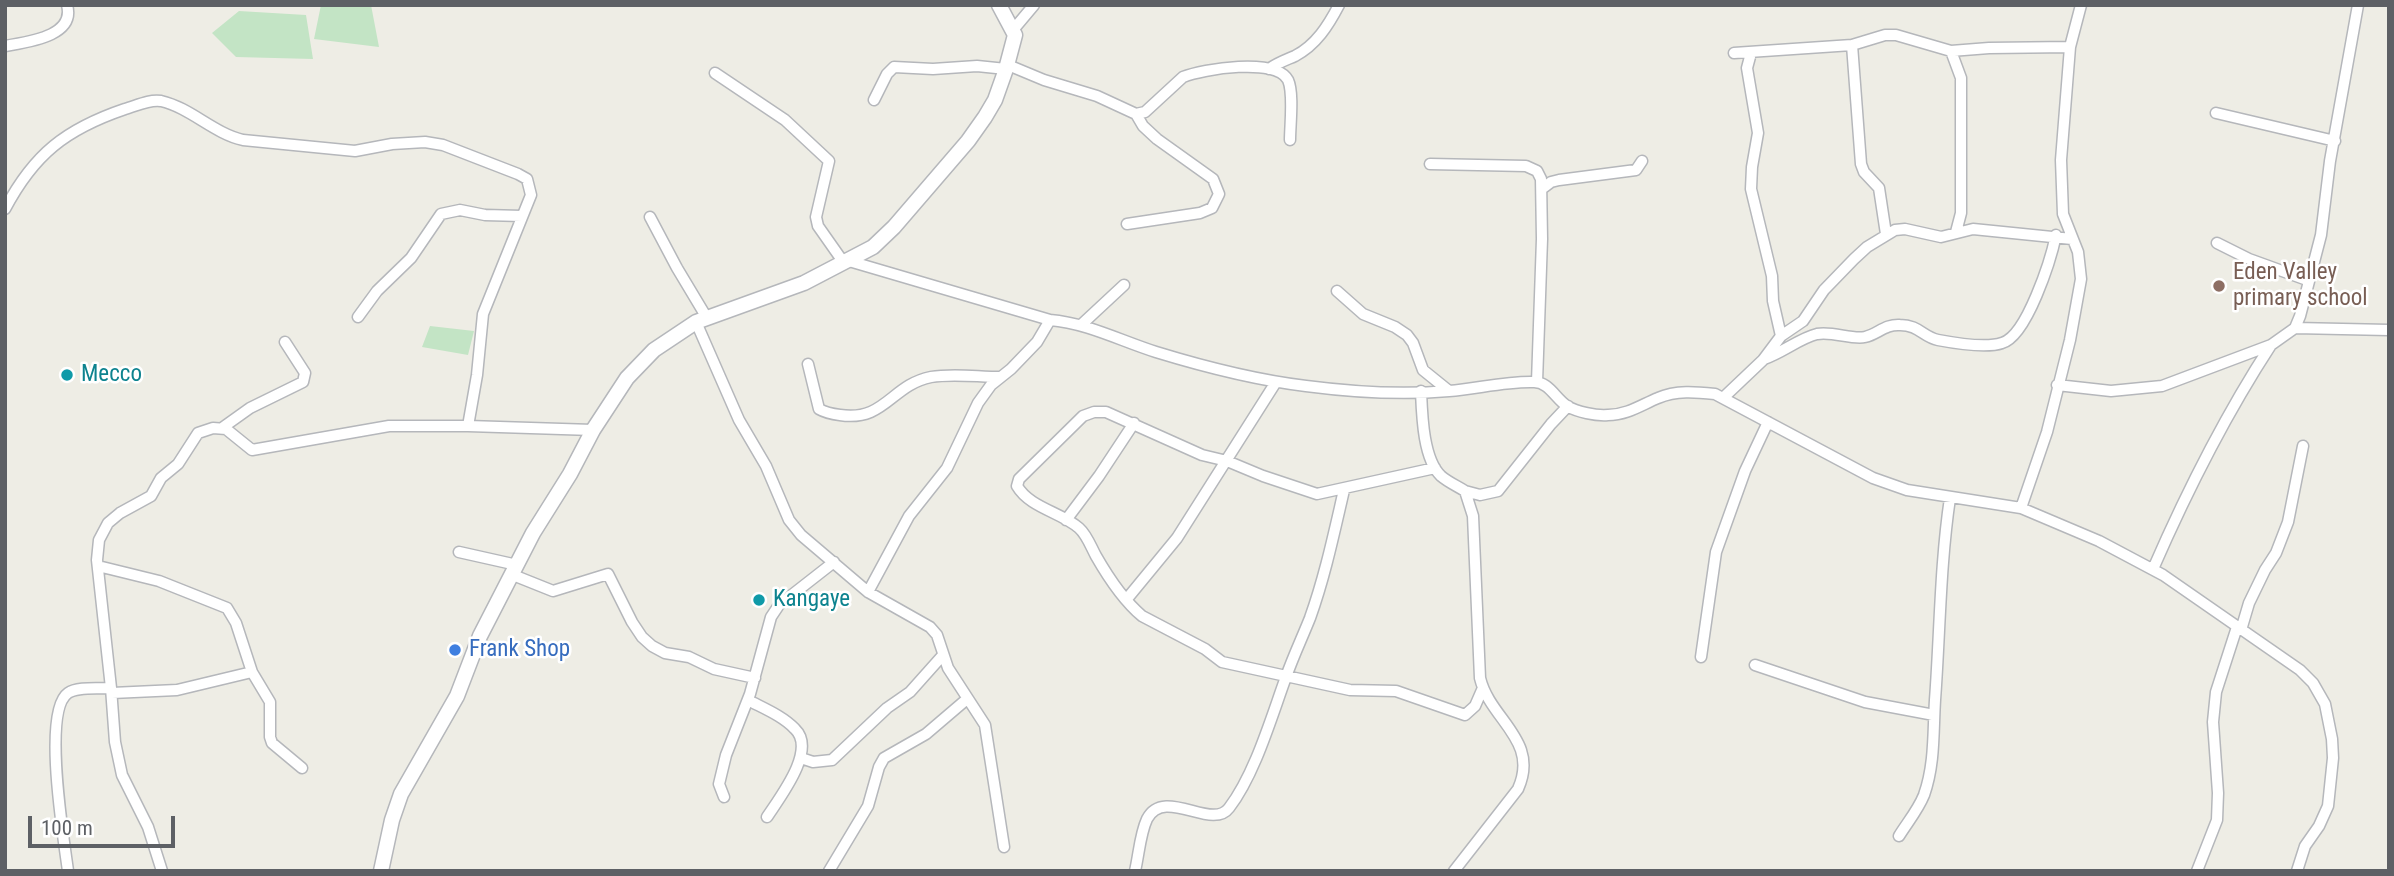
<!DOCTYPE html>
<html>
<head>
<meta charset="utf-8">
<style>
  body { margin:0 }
  #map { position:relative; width:2394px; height:876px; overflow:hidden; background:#eeede5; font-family:"Roboto Condensed",sans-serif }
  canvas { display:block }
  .frame { position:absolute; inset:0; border:7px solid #5d6065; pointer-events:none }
  .scale { position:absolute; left:28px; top:816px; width:147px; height:32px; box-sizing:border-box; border:4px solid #5d6065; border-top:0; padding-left:9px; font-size:21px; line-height:24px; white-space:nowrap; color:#5d6065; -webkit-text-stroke:5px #fff; paint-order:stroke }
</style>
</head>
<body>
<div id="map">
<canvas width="2394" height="876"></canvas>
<div class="frame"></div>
<div class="scale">100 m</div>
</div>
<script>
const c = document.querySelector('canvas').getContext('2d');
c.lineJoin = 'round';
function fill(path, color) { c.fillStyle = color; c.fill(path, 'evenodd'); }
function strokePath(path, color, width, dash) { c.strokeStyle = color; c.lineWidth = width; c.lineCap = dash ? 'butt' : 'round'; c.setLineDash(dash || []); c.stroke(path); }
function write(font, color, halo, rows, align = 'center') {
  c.font = font + ' "Roboto Condensed",sans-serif'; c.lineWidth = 5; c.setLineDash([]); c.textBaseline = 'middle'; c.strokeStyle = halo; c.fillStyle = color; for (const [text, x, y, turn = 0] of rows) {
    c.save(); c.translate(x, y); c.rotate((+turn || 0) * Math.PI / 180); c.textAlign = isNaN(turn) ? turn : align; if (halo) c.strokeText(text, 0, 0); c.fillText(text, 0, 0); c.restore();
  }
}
fill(new Path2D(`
  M 321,5 L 371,5 L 379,47 L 314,39 Z
  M 239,11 L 306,15 L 313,59 L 236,57 L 212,33 Z
  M 430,326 L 474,331 L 468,355 L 422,347 Z`), '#c3e4c5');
const minor = new Path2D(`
  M 1013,30 L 1034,5
  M 1852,45 L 1861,164 L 1864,172 L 1879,188 L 1886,234
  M 5,46 C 26,42 76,37 67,5
  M 1951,51 L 1961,78 L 1961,213 L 1956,232
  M 1734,53 L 1852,45 L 1885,35 L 1896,35 L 1951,51 L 1989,48 L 2070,47
  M 1751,53 L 1747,68 L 1758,133 L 1752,167 L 1751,189 L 1772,276 L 1773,301 L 1781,336
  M 1008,65 L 1044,80 L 1097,96 L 1136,114 L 1145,112 L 1183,77 C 1203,69 1276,57 1288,80 C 1294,93 1290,125 1290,140
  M 1269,69 C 1277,63 1286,60 1295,56 C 1316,45 1328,26 1339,5
  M 715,73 L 785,120 L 829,161 L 816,217 L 818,226 L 844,263
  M 874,100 L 887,74 L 894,67 L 933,69 L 977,66 L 1006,69
  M 2216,113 L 2335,141
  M 1430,164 L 1526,166 L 1537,171 L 1541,179 L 1542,239 L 1537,382
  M 1543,188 L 1551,182 L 1559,180 L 1636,170 L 1642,161
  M 5,209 C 34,154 66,129 125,109 C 136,106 149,99 161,101 C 191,108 213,133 243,140 L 355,151 L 392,144 L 425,142 L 443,145 L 518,174 L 527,179 L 531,195 L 483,314 L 477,375 L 468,426
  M 650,217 L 677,268 L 707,318
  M 1127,224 L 1200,213 L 1212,208 L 1219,194 L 1213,179 L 1157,139 L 1143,126 L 1136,114
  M 2217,243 L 2249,259 L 2307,280
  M 849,261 L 1050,320 C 1087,323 1121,341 1156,352 C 1205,367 1256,380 1306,386 C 1352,392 1403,395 1449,391 C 1477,389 1505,381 1534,382 C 1549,382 1555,398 1567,406 C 1577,412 1596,416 1608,415 C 1627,415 1641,405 1658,398 C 1676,390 1696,392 1715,394 L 1873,478 L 1907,490 L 2021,508 L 2099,541 L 2163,575 L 2300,670 L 2313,683 L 2325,704 L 2332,739 L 2333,758 L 2328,806 L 2319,826 L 2305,846 L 2297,871
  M 1337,291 L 1363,314 L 1395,327 L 1407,335 L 1413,343 L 1423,370 L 1449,391
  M 358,317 L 377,291 L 411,258 L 441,214 L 460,210 L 485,215 L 522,216
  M 696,322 L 739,420 L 766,466 L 789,520 L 801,535 L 868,592 L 930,627 L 937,635 L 948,668 L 985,725 L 1004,847
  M 1081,325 L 1124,285
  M 2295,328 L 2389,330
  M 1764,359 C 1782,353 1800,338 1817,334 C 1833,331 1852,340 1865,337 C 1878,334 1885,324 1900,325 C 1919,325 1923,337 1938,340 C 1954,343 1987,348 2002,343 C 2027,336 2051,259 2056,235
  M 808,364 L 819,409 C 826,413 832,414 840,415 C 885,422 891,385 931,377 C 953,373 978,377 1001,377
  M 2057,385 L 2111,391 L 2162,386 L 2271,345 L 2295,328 L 2300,316 L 2321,235 L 2330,161 L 2358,5
  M 1421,391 C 1422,415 1423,459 1441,476 C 1448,482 1457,486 1465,491 L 1473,516 L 1480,678 C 1490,720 1540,740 1518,789 L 1454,871
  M 1724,397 L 1763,360 L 1781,336 L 1803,321 L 1824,290 L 1854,259 L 1867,247 L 1895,230 L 1905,229 L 1941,237 L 1973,229 L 2072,239
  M 222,428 L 250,408 L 303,382 L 305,373 L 285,342
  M 1435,468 L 1317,494 L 1263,476 L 1227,461 L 1202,455 L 1106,412 L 1094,412 L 1083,416 L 1019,479 L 1017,486 C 1030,508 1061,512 1079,528 C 1087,535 1091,547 1096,556 C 1108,577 1123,600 1142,616 L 1205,649 L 1222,662 L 1350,690 L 1396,691 L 1465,715 L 1475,706 L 1482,690
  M 1465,491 L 1480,495 L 1498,491 L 1551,424 L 1568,406
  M 2021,508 L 2047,432 L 2070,340 L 2081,279 L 2078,252 L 2063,214 L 2061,160 L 2070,47 L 2081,5
  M 1066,520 L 1099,476 L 1134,423
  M 459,552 L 517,565
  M 98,566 L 159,581 L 227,608 L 236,623 L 252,672 L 270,702 L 270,737 L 272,743 L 302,768
  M 2153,569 C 2187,491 2224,417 2271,345
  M 513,575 L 553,591 L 608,574 L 632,622 L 642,637 L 652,646 L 665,653 L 689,657 L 714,669 L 755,678
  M 868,592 L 909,516 L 947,468 L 978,403 L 991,385 L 1011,369 L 1037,342 L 1050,320
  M 1126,600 L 1177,538 L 1276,382
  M 2241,630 L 2249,603 L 2265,570 L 2276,553 L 2288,522 L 2303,446
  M 1701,657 L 1716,552 L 1745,471 L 1768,422
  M 1755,665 L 1865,702 L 1934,715
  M 112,693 L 177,690 L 252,672
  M 748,700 C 763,708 783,716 795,729 C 817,750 780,797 767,817
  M 801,758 L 813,762 L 832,760 L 887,708 L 910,692 L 943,655
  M 724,797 L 719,784 L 726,755 L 750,694 L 771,617 L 779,605 L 834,562
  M 1899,836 C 1907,823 1918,810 1924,795 C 1935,764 1933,732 1935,700 C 1940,633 1940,565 1950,498
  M 68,871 C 64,840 42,711 68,693 C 78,686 99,689 111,688
  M 162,871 L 148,827 L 122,775 L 115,742 L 111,688 L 97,560 L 99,540 L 108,523 L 120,513 L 151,496 L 161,478 L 178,464 L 198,433 L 213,428 L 226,429 L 252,450 L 389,426 L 468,426 L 593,430
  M 829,871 L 868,806 L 879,767 L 884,758 L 926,734 L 967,699
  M 1135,871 C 1139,854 1140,834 1147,819 C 1164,786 1212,831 1229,808 C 1255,774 1271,718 1286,677 C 1293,657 1302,638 1310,618 C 1325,576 1334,533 1344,490
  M 2197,871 L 2217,820 L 2218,793 L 2213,722 L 2216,692 L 2237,627`);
const tertiary = new Path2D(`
  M 381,871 L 392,820 L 401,794 L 457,696 L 480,636 L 533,533 L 570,474 L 593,430 L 627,378 L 654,350 L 696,322 L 804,283 L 873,247 L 894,227 L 968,141 L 985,117 L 995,100 L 1006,69 L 1015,35 L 999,5`);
strokePath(minor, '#b5b7bb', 13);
strokePath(tertiary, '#b5b7bb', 17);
strokePath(minor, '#fff', 10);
strokePath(tertiary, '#fff', 14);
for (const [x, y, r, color] of [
  [2219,286,7,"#8d6e63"],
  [67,375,7,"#0f9aa8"],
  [759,600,7,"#0f9aa8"],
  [455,650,7,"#3f7fe0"]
]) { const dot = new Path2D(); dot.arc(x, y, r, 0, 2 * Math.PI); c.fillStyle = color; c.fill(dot); strokePath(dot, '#fff', 2.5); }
write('23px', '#785e54', '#fff', [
  ["Eden Valley",2233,273],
  ["primary school",2233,299]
], 'left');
write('23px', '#0d838f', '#fff', [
  ["Mecco",81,375],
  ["Kangaye",773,600]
], 'left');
write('23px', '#366cbe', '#fff', [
  ["Frank Shop",469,650]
], 'left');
</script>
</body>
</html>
